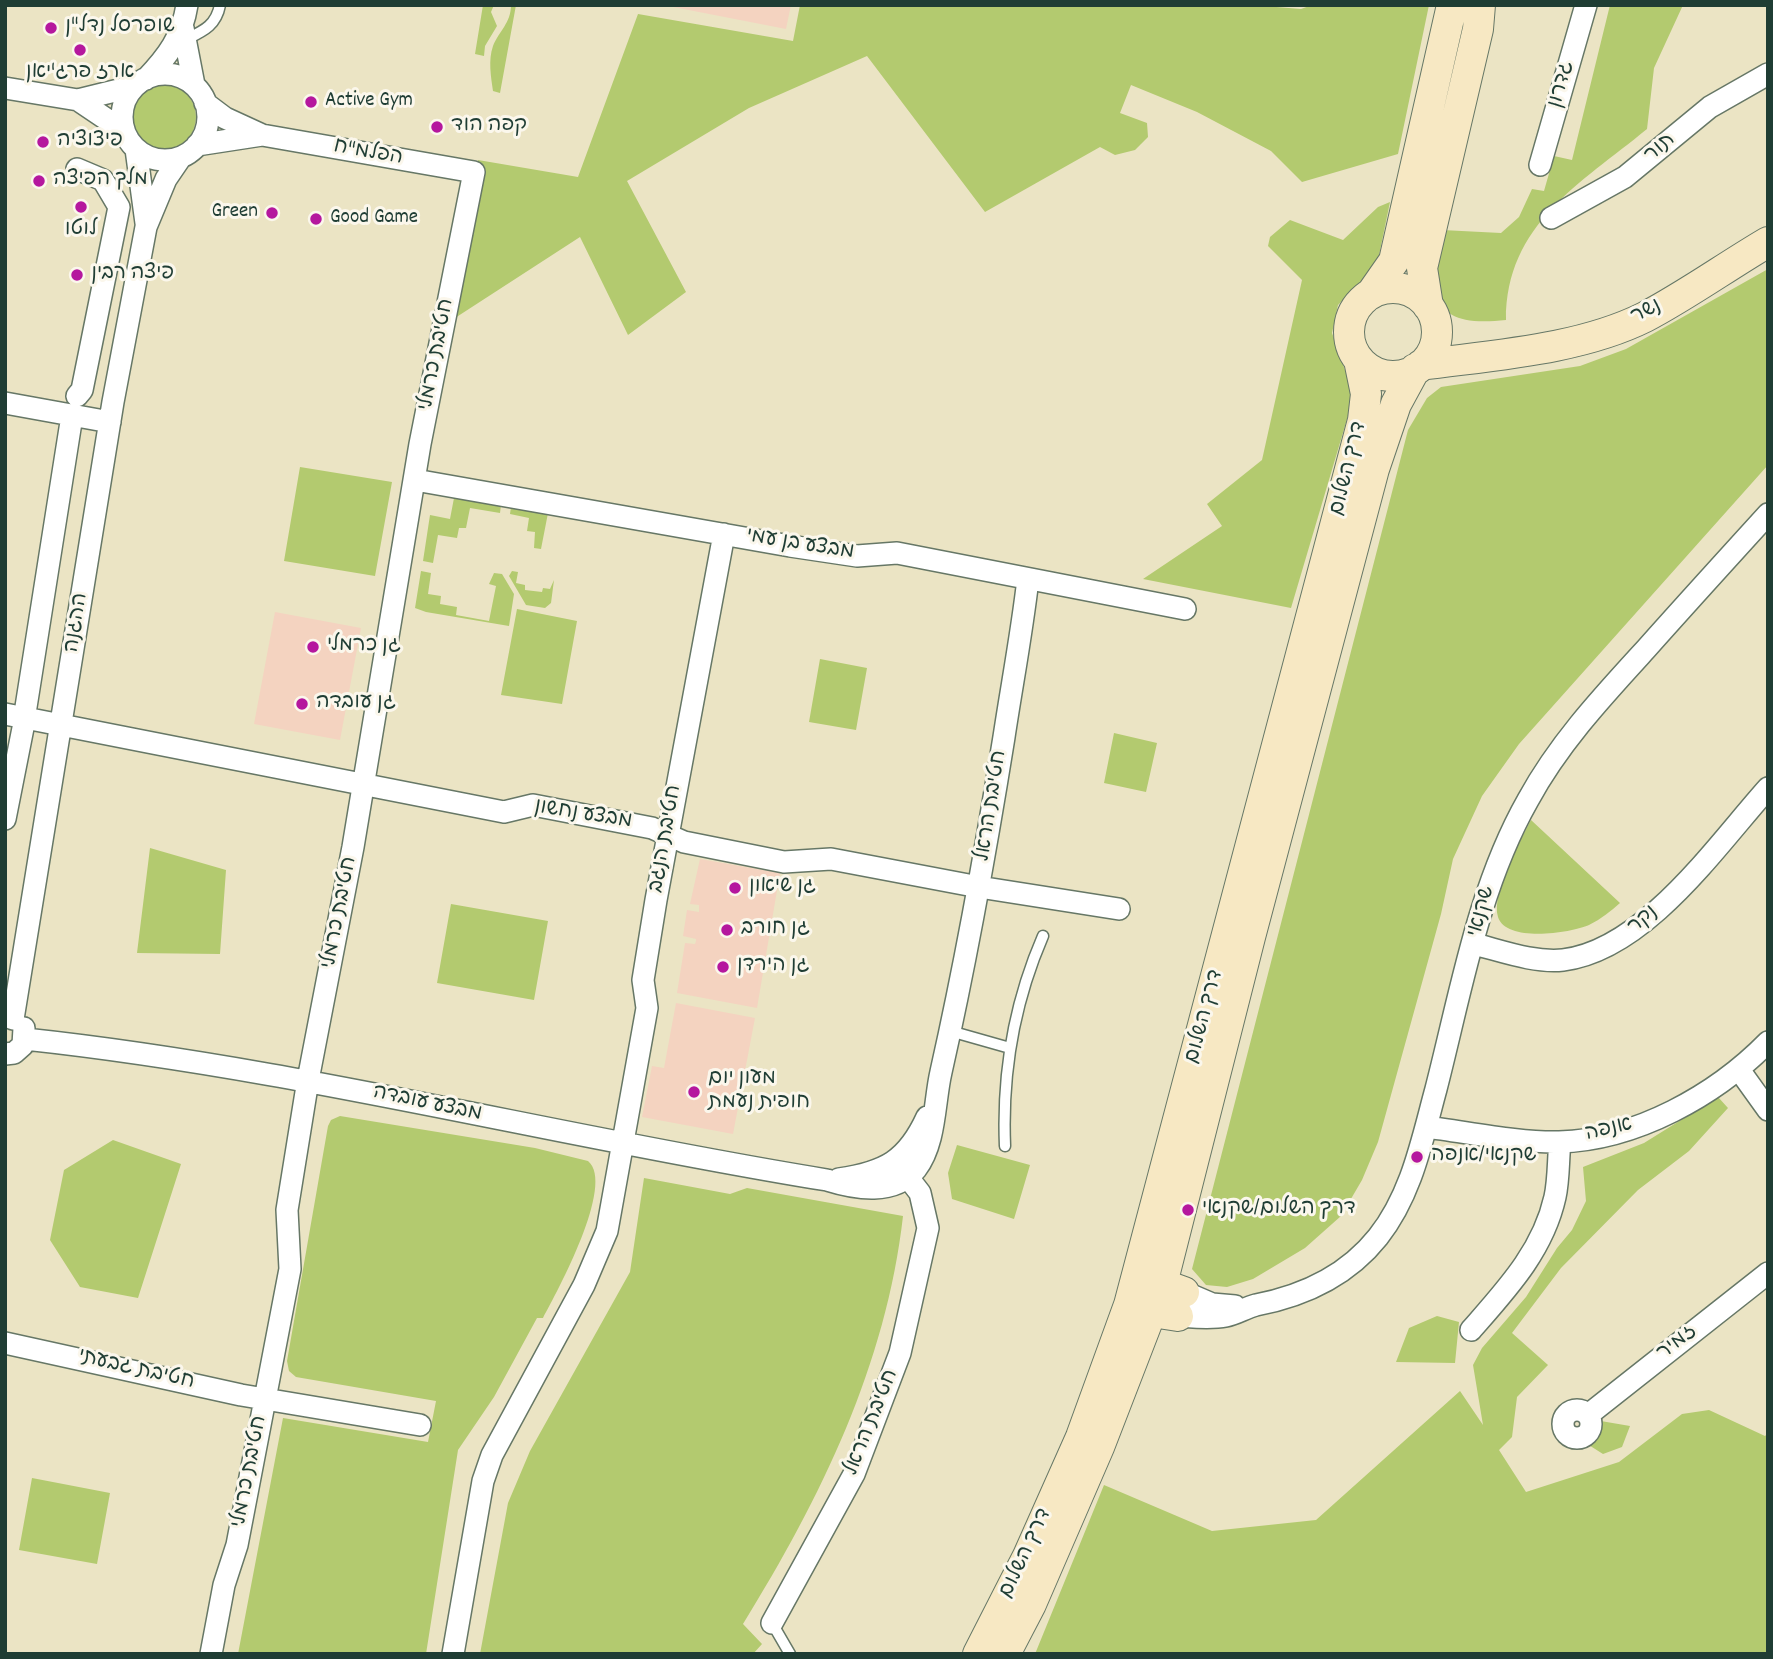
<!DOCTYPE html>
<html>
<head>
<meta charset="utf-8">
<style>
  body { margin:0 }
  #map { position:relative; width:1773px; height:1659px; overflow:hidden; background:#ebe4c4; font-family:Dekko,sans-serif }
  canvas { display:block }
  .frame { position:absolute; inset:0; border:7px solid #1f3d34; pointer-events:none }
</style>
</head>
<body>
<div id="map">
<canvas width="1773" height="1659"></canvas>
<div class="frame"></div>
</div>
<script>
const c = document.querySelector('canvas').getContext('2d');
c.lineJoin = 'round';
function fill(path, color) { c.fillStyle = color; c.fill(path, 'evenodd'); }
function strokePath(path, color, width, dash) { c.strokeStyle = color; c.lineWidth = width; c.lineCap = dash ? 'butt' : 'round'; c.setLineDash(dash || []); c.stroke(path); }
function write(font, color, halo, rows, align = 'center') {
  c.font = font + ' Dekko,"Playpen Sans Hebrew",sans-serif'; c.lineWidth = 6; c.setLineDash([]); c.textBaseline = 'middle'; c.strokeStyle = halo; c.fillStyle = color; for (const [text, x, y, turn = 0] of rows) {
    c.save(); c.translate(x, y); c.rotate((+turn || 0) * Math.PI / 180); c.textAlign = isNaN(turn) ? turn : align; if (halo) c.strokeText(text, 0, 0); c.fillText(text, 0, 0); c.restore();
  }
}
fill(new Path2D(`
  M 663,5 L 791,5 L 786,29 Z
  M 275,612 L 361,628 L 340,740 L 254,724 Z
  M 700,859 L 780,873 L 757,1008 L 677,993 L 685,943 L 695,944 L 696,941 L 696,939 L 683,936 L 687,910 L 699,912 L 699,905 L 690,904 Z
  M 676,1003 L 755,1018 L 733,1134 L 642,1117 L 652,1066 L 664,1068 Z`), '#f4d3c0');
fill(new Path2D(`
  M 483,5 L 494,5 L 491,12 L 497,26 L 485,46 L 484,56 L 475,54 Z
  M 511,5 L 516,5 L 500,93 L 493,91 C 491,77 488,60 493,46 C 499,31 511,23 511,5 Z
  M 800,5 L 1252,5 L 1301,9 L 1312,5 L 1429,5 L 1398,154 L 1302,182 L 1271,151 L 1197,112 L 1131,85 L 1120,113 L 1147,123 L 1148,137 L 1135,150 L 1115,155 L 1100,147 L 985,212 L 867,56 L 749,108 L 627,181 L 686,292 L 628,335 L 580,237 L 455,318 L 478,160 L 578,177 L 638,14 L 793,41 Z
  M 1610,5 L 1683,5 L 1654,68 L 1647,129 C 1580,184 1506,224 1506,320 C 1426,329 1432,292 1442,230 L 1501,233 L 1519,217 L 1532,189 L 1544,191 L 1554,156 L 1572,160 Z
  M130 117a33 33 0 1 1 66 0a33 33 0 1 1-66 0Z
  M 1390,202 L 1377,265 L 1338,305 L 1332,333 L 1351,387 L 1350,409 L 1291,608 L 1143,579 L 1222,526 L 1207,504 L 1262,460 L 1302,280 L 1268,246 L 1270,237 L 1290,220 L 1343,240 L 1378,207 Z
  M 1768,269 L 1768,465 L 1519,744 L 1482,796 L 1453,859 L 1441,914 L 1378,1142 L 1362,1180 L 1341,1216 L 1305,1248 L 1253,1279 L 1227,1287 L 1206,1285 L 1192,1269 L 1408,430 L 1427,398 L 1441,387 L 1580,366 L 1626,349 Z
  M 300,467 L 392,482 L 375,576 L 284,561 Z
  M 454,498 L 501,505 L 500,513 L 470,508 L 466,528 L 459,528 L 457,538 L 438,535 L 433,563 L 423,561 L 430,515 L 450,519 Z
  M 511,507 L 548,513 L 541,549 L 534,548 L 535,532 L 527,531 L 529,518 L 510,514 Z
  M 421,571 L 431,573 L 428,594 L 441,596 L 440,604 L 457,607 L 456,615 L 489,621 L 496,586 L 489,584 L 494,573 L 502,574 L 514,594 L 509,626 L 426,612 L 415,608 Z
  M 512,571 L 518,572 L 516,583 L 525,585 L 525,590 L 542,592 L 543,588 L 550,589 L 554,580 L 551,603 L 545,608 L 526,605 L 509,576 Z
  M 517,609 L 577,621 L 562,704 L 501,695 Z
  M 820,659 L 867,668 L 856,730 L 809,722 Z
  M 1114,733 L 1157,743 L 1146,792 L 1104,783 Z
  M 1531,820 L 1620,903 C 1611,911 1601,919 1589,925 C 1571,933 1506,943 1498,917 C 1491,893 1520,841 1531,820 Z
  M 150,848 L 226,870 L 220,954 L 137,953 Z
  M 451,904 L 548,921 L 534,1000 L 437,983 Z
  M 1718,1097 L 1728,1108 L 1689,1151 L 1638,1190 L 1561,1268 L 1512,1333 L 1548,1365 L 1517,1397 L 1512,1437 L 1499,1450 L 1526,1492 L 1619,1462 L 1682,1414 L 1709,1410 L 1765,1436 L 1768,1433 L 1768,1654 L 1035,1654 L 1104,1485 L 1212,1531 L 1316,1520 L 1460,1391 L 1483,1425 L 1473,1365 L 1482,1348 L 1526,1297 L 1557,1248 L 1572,1230 L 1586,1201 L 1583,1167 L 1644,1143 Z
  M 340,1116 L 535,1148 L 588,1161 C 616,1184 557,1292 543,1318 L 537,1318 L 494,1397 L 458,1450 L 426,1654 L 238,1654 L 283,1418 L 428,1442 L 436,1401 L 296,1377 L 289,1371 L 287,1361 L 328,1126 L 331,1120 Z
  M 113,1140 L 181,1164 L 138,1298 L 80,1287 L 50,1240 L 64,1170 Z
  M 957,1145 L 1030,1165 L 1014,1219 L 952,1199 L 948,1173 Z
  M 644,1178 L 730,1194 L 747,1188 L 903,1216 C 886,1365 821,1498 743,1624 L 762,1644 L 753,1654 L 480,1654 L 508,1503 L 530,1451 L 630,1272 Z
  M 1437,1316 L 1459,1322 L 1455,1363 L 1396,1362 L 1409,1328 Z
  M 1595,1420 L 1630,1426 L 1622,1447 L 1603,1454 L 1584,1442 Z
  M 32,1478 L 110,1493 L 97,1564 L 19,1550 Z`), '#b3ca6f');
const lane = new Path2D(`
  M 185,40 C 203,31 216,26 220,5
  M 950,1031 L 1010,1048
  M 1005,1146 C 1002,1074 1014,1003 1043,936
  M 772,1623 L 790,1654`);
const street = new Path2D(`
  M 183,28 L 194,85
  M122 117a43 43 0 1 1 86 0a43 43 0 1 1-86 0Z
  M 146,79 C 168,56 182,37 187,5
  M 5,88 L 78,100 L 135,86
  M 78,100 L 124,131
  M 205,103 L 225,118 L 262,135 L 474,172 L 420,444 L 353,847 L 308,1080 L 287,1210 L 290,1269 L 237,1545 L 224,1585 L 211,1654
  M 197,145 L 262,135
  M 136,149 L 146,223
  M 1540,165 L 1586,5
  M 77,169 L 103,180 L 119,207 L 82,390 L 77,396
  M 1551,218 L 1625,177 L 1710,107 L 1768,74
  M 5,403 L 110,422
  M 415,480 L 790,546 L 857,556 L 897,553 L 1185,609
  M 26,707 L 71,422
  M 5,714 L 504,812 L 533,805 L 652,828 L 684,842 L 784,862 L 831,859 L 979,887 L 1119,909
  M 5,819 L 23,728
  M 1474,944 C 1502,951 1534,963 1563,960 C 1645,950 1716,846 1768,788
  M 13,1019 L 113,402 L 146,227 L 166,179 L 181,157
  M 25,1039 C 296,1068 559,1137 827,1180 C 856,1189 894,1196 916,1169 C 936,1143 934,1102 941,1072 C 966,961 986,849 1004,737 C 1012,684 1022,632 1028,579
  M 5,1054 L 14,1053 L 23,1045 L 24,1028
  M 1740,1071 L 1768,1110
  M 1426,1127 C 1467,1132 1519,1143 1559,1142 C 1636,1140 1716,1095 1768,1042
  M 839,1179 C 885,1172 907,1161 927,1117
  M 1184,1292 L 1212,1304 L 1235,1306
  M 1178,1316 C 1194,1317 1210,1319 1226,1316 C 1236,1314 1245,1308 1256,1305 C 1303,1296 1347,1276 1378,1237 C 1412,1194 1422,1140 1436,1089 C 1461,992 1478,888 1528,800 C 1559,743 1603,696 1646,649 C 1686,604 1727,559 1768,514
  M 1471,1330 C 1506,1290 1543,1251 1555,1197 C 1559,1179 1558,1159 1560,1142
  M 5,1343 L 241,1395 L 420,1425
  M1563 1424a14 14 0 1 1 28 0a14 14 0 1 1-28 0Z
  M 1588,1415 L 1768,1273
  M 772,1623 L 854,1474 L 900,1353 L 928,1228 L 920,1193 L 896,1162
  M 453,1654 L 483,1481 L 492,1455 L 584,1285 L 607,1231 L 647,1008 L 643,980 L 656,900 L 724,534`);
const secondary = new Path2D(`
  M1349 332a44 44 0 1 1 88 0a44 44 0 1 1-88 0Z
  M 1371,294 L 1394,261 L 1452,5
  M 1428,306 L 1422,268 L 1478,29 L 1480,5
  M 1421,365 C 1493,355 1579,350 1645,317 C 1687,295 1727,266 1768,242
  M 1178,1316 L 1152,1312 L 1134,1290 L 1162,1284 L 1184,1292
  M 978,1654 L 1028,1556 L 1081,1437 L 1129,1305 L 1363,420 L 1366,394 L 1359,360
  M 1005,1654 L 1031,1604 L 1099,1447 L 1162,1284 L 1250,937 L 1374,469 L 1396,404 L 1415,369`);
strokePath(lane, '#676', 13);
strokePath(street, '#676', 24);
strokePath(secondary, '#676', 32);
strokePath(lane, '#fff', 10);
strokePath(street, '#fff', 21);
strokePath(secondary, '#f7e8c3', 30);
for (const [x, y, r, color] of [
  [51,28,7,"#b5179e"],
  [80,50,7,"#b5179e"],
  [311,102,7,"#b5179e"],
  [437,127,7,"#b5179e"],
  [43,142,7,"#b5179e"],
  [39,181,7,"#b5179e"],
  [81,207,7,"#b5179e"],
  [272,213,7,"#b5179e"],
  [316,219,7,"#b5179e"],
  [77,275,7,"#b5179e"],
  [313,647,7,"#b5179e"],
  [302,704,7,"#b5179e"],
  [735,888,7,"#b5179e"],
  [727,930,7,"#b5179e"],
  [723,967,7,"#b5179e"],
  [694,1092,7,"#b5179e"],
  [1417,1157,7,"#b5179e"],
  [1188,1210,7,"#b5179e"]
]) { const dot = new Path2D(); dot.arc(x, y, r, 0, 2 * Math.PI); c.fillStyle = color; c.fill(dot); strokePath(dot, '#fbf7ec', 2.5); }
write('21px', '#1f3d34', '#fbf7ec', [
  ["שופרסל נדל\"ן",65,28],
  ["ארז פרג'יאן",80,74,"center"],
  ["Active Gym",325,102],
  ["קפה הוד",451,127],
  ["פיצוציה",57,142],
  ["מלך הפיצה",53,181],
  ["Green",258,213,"right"],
  ["Good Game",330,219],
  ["לוטו",81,231,"center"],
  ["פיצה רבין",91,275],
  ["גן כרמלי",327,647],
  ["גן עובדה",316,704],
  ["גן שיאון",749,888],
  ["גן חורב",741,930],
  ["גן הירדן",737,967],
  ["מעון יום",708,1080],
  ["חופית נעמת",708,1104],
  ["שקנאי/אנפה",1431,1157],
  ["דרך השלום/שקנאי",1202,1210]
], 'left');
write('21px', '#1f3d34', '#fbf7ec', [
  ["גדרון",1563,85,-74],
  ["תור",1661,149,-41],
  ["הפלמ\"ח",368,154,10],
  ["נשר",1647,313,-27],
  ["חטיבת כרמלי",438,355,-79],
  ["דרך השלום",1350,469,-76],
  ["מבצע בן עמי",800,546,9],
  ["ההגנה",78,623,-81],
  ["חטיבת הראל",993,806,-81],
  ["מבצע נחשון",583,816,9],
  ["חטיבת הנגב",667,839,-80],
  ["שקנאי",1483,912,-75],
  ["חטיבת כרמלי",341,913,-79],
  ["נקר",1644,921,-40],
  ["דרך השלום",1206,1017,-75],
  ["מבצע עובדה",427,1105,12],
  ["אנפה",1609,1131,-13],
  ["זמיר",1678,1344,-38],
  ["חטיבת גבעתי",136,1371,13],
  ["חטיבת הראל",873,1423,-68],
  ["חטיבת כרמלי",251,1472,-79],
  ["דרך השלום",1027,1554,-65]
]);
</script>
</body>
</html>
